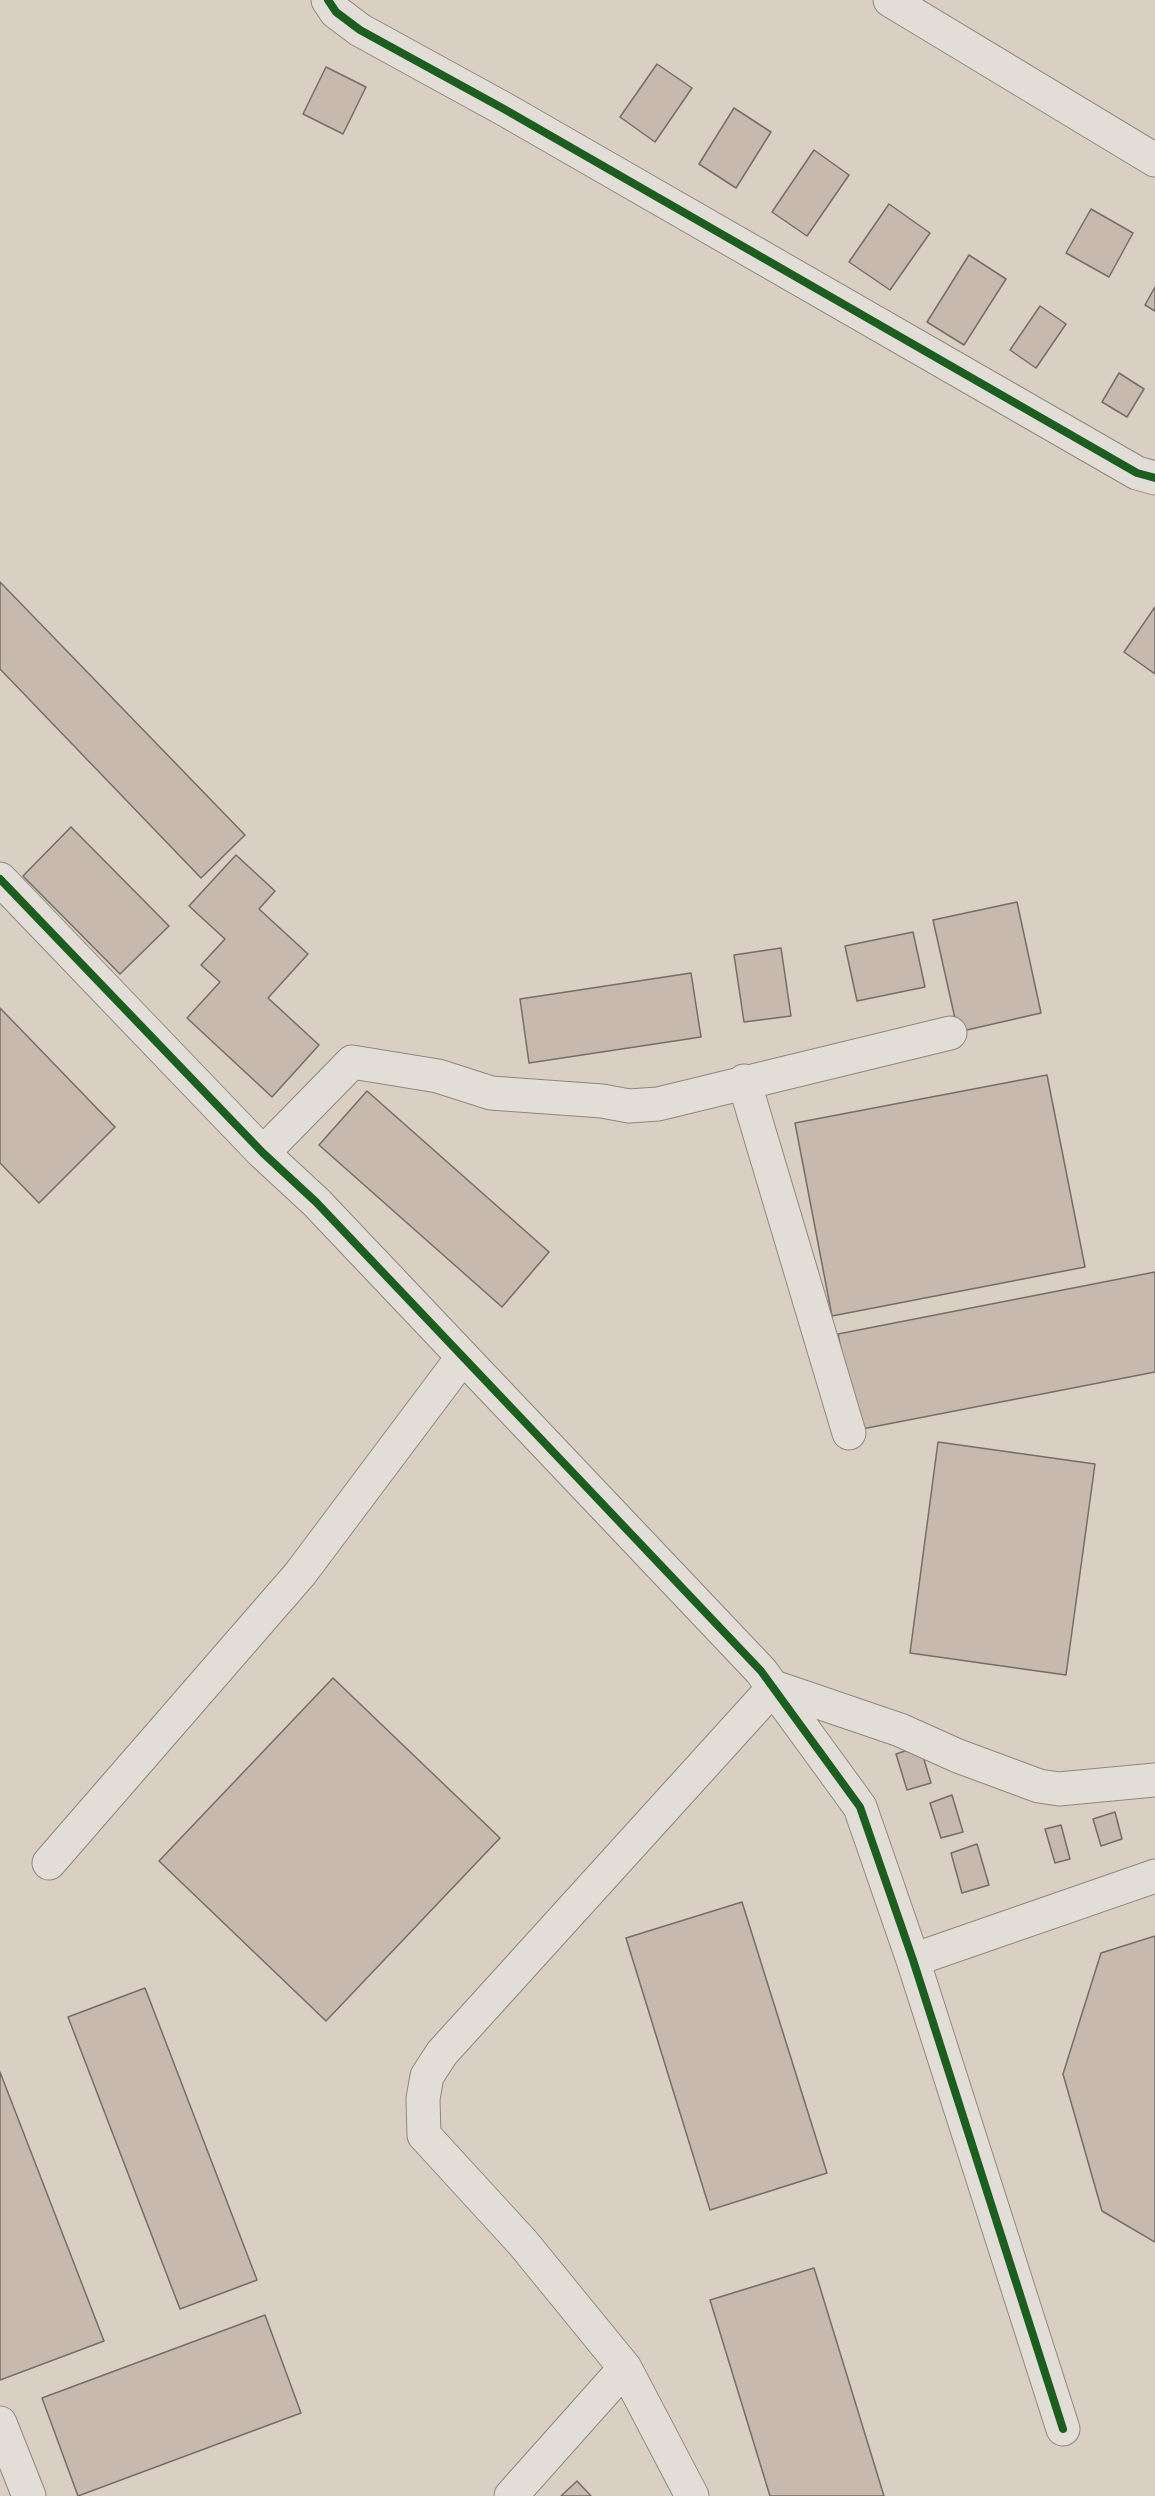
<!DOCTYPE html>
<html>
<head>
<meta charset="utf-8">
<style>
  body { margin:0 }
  canvas { display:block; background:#d9d0c3 }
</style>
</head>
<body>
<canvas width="1155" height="2496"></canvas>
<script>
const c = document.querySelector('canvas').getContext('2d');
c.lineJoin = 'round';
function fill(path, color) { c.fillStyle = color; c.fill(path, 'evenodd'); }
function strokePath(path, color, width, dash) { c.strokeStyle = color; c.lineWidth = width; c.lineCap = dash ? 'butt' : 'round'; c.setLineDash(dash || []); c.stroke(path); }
const building = new Path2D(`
  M 657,64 L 692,88 L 655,142 L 620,117 Z
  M 326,67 L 366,87 L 343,134 L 303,114 Z
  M 734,108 L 771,132 L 736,188 L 699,164 Z
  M 814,150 L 849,175 L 807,236 L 772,212 Z
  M 889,204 L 930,233 L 890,290 L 849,262 Z
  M 1091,209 L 1133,233 L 1109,277 L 1066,253 Z
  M 969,255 L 1006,279 L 964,345 L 927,322 Z
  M 1155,287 L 1155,311 L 1145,305 Z
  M 1040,306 L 1066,324 L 1036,368 L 1010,350 Z
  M 1119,373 L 1144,389 L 1127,417 L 1102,402 Z
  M 0,582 L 245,835 L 201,878 L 0,669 Z
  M 1155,607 L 1155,674 L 1124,652 Z
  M 71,827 L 169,926 L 120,974 L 23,876 Z
  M 236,855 L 275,891 L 259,909 L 308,954 L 268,998 L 319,1045 L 272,1097 L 187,1018 L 220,982 L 201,965 L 225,939 L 189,906 Z
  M 1017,902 L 1041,1013 L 958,1032 L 933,920 Z
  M 913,932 L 925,987 L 857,1001 L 845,946 Z
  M 781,948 L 791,1016 L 744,1022 L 734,955 Z
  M 691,973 L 701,1037 L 529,1063 L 520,999 Z
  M 0,1008 L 115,1127 L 39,1203 L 0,1163 Z
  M 1047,1075 L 1085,1267 L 832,1316 L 795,1123 Z
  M 367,1091 L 549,1252 L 502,1307 L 319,1145 Z
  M 1155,1272 L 1155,1372 L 857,1430 L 838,1334 Z
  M 938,1442 L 1095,1464 L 1066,1675 L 910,1653 Z
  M 333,1678 L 500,1838 L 326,2021 L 159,1861 Z
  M 920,1746 L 931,1783 L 907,1790 L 896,1754 Z
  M 952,1795 L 963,1832 L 941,1838 L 930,1803 Z
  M 1115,1812 L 1122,1839 L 1101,1846 L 1093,1819 Z
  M 1061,1825 L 1070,1859 L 1055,1863 L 1045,1829 Z
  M 977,1844 L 989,1885 L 962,1893 L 951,1853 Z
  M 742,1902 L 827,2173 L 710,2210 L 626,1938 Z
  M 1155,1936 L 1155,2242 L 1102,2211 L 1063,2074 L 1101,1953 Z
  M 145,1988 L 257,2280 L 180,2309 L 68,2017 Z
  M 0,2072 L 104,2341 L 0,2380 Z
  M 814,2268 L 884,2496 L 770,2496 L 710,2300 Z
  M 265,2315 L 301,2413 L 78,2496 L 42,2398 Z
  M 577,2481 L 591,2496 L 561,2496 Z`);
fill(building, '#c7b9ae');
strokePath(building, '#756e67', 1.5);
const minor = new Path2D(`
  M 328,0 L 336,12 L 360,30 L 504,109 L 1137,473 L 1155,478
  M 890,0 L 1155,160
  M 0,879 L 263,1153 L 316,1202 L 761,1671 L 860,1807 L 913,1960 L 1063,2429
  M 744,1081 L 849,1433
  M 263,1153 L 352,1062 L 438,1076 L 491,1093 L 602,1101 L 629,1106 L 658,1104 L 950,1033
  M 774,1687 L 900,1730 L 958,1756 L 1039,1786 L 1059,1789 L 1155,1780
  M 49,1863 L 300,1574 L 462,1358
  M 913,1960 L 1155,1876
  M 0,2423 L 29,2496
  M 511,2496 L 625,2368
  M 692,2496 L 625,2368 L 523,2243 L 424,2135 L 423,2099 L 427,2076 L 442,2053 L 774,1687`);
strokePath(minor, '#8e877f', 35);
strokePath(minor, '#e2ded7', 33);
strokePath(new Path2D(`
  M 328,0 L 336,12 L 360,30 L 504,109 L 1137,473 L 1155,478
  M 0,879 L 263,1153 L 316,1202 L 761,1671 L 860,1807 L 913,1960 L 1063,2429`), '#1b5e20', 8);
</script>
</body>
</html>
